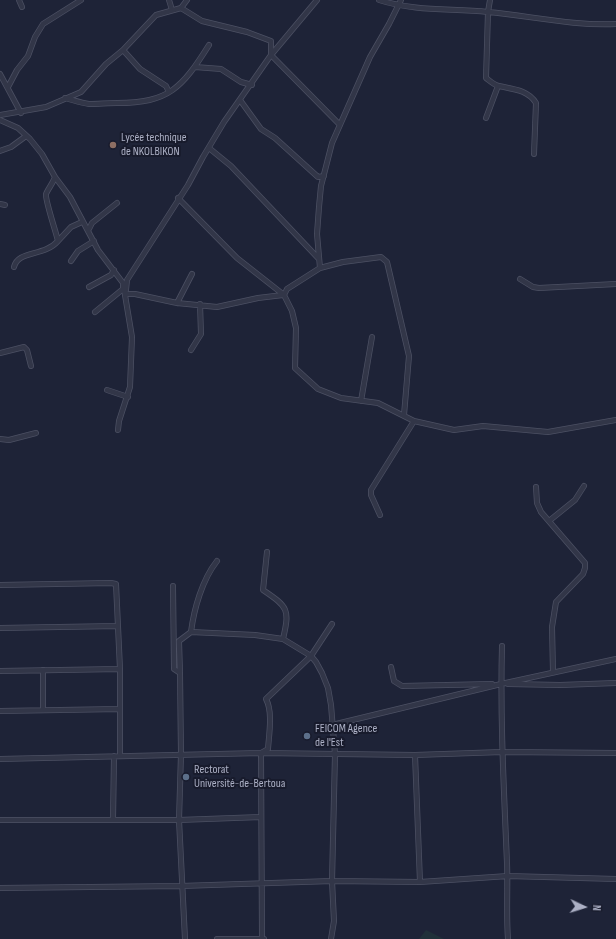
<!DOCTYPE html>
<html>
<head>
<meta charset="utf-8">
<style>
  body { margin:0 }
  #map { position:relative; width:616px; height:939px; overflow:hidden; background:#1e2337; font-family:"Sofia Sans Condensed",sans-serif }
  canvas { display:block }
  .north { position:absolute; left:564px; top:887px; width:40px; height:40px; -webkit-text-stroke:3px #181b2c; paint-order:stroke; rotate:94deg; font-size:11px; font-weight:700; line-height:16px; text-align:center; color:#acb0c5 }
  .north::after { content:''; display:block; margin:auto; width:14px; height:18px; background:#acb0c5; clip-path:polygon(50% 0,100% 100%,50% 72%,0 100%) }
</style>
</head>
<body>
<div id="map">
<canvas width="616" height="939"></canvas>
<div class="north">N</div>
</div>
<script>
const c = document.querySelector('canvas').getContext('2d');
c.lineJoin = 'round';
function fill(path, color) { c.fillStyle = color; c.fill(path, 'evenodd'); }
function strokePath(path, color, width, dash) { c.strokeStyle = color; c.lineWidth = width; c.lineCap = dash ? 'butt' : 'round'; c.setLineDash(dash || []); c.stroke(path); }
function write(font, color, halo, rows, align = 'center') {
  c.font = font + ' "Sofia Sans Condensed",sans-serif'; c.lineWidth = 4; c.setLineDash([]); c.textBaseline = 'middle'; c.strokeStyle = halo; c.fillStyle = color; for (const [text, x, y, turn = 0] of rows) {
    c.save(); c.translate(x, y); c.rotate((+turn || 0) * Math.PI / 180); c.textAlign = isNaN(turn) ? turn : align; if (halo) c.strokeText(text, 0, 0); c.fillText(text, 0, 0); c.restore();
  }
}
fill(new Path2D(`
  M 426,930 L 444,939 L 419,939 Z`), '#203039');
const street = new Path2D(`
  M 19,0 L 22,7
  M 169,0 L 172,10
  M 379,0 C 417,12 450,8 488,12 C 531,16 573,26 616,24
  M 490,0 L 488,12 L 486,78 C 490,81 494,85 499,86 C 513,89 528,90 536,103 L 534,154
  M 181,8 L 202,21 L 247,32 L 271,41 L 271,55 L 340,125
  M 123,50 L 140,69 L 166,86 L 169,92
  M 195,67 L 221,69 L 241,82 L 252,85
  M 0,74 L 21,113
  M 8,87 L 17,70 L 28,56 L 35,37 L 43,24 L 81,0
  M 65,98 C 73,100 81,103 89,104 C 98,104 108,103 117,103 C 169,103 182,88 209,45
  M 240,100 L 261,129 L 275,138 L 318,177 L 324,176
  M 0,115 L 46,107 L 81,92 L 106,64 L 123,50 L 156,15 L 181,8 L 187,0
  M 486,118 L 498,86
  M 0,120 L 18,128 L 30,139 L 42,154 L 55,177 L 70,197 L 98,250 L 123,283 L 132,337 L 130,387 L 119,421 L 118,430
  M 209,148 L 231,166 L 318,258
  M 0,151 L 11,147 L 26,136
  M 178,198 L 237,258 L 284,295 L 292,311 L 296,328 L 295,368 L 318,389 L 341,398 L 378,403 L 414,421 L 454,430 L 483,426 L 548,432 L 616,420
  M 0,204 L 5,205
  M 89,229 L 92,223 L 117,203
  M 58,241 L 71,227 L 82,222
  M 71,261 L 78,251 L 94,241
  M 14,267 C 18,250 44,257 58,241 C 56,232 45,200 46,194 C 48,189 53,183 55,177
  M 320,268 L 317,234 L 319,207 L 321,186 L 332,143 L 370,57 L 389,24 L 401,0
  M 520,279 L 533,287 L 539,288 L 616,284
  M 89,287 L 111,275 L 114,270
  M 126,290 L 127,280 L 188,185 L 203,157 L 224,122 L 271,55 L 317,0
  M 125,294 L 135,294 L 177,303 L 217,307 L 258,298 L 283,295
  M 284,295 L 287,289 L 320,268 L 343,262 L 381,257 L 387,262 L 409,356 L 404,415
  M 177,303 L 192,274
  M 95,312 L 123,289 L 123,286
  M 191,350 L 201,334 L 200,304
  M 0,353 L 24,347 L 27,350 L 31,366
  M 107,390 L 128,397
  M 361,401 L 372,337
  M 0,439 L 9,440 L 36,433
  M 536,487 L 537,503 L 541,512 L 585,563 L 585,568 L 583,574 L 556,602 L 552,627 L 553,672
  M 380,515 L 371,495 L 371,490 L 414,421
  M 549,521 L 575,500 L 584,486
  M 267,552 L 263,590 C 288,607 290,609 283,639
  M 0,585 L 111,583 L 116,584 L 120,669 L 120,756
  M 173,586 L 174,669 L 180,673 L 181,754 L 179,820 L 185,939
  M 0,628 L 118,626
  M 191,632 C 194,609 202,580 217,561
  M 502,646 C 500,719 504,791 507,863 C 508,888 506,913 508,939
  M 391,667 L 394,681 L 402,686 L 492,684
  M 0,671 L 120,669
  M 180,673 L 179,641 L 191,632 L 255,635 L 283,639 L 311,656 L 316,662 L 322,673 L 328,688 L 331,705 L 335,754 L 332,881 L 334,921 L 331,939
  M 508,684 L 560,685 L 616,683
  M 43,710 L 43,670
  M 0,711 L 120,709
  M 332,725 L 501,684 L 616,659
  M 415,755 L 420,882
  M 0,759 L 261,753 L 415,755 L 502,752 L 616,753
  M 0,820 L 179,820 L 261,817
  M 113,820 L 114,756
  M 0,888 L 181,886 L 332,881 L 420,882 L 508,876 L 616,879
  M 262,938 L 261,753 L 268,749 C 269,734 273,712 266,699 L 311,656 L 332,624
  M 217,939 L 264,939`);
strokePath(street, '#4c5063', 6);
strokePath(street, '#323648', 4.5);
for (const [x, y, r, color] of [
  [113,145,4,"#8d6e63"],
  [307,736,4,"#5c6f8a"],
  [186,777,4,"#5c6f8a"]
]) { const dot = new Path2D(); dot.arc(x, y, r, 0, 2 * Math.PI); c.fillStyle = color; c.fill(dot); strokePath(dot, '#181b2c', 1.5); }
write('12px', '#acb0c5', '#181b2c', [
  ["Lycée technique",121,138],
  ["de NKOLBIKON",121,152],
  ["FEICOM Agence",315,729],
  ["de l'Est",315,743],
  ["Rectorat",194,770],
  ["Université-de-Bertoua",194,784]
], 'left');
</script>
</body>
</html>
